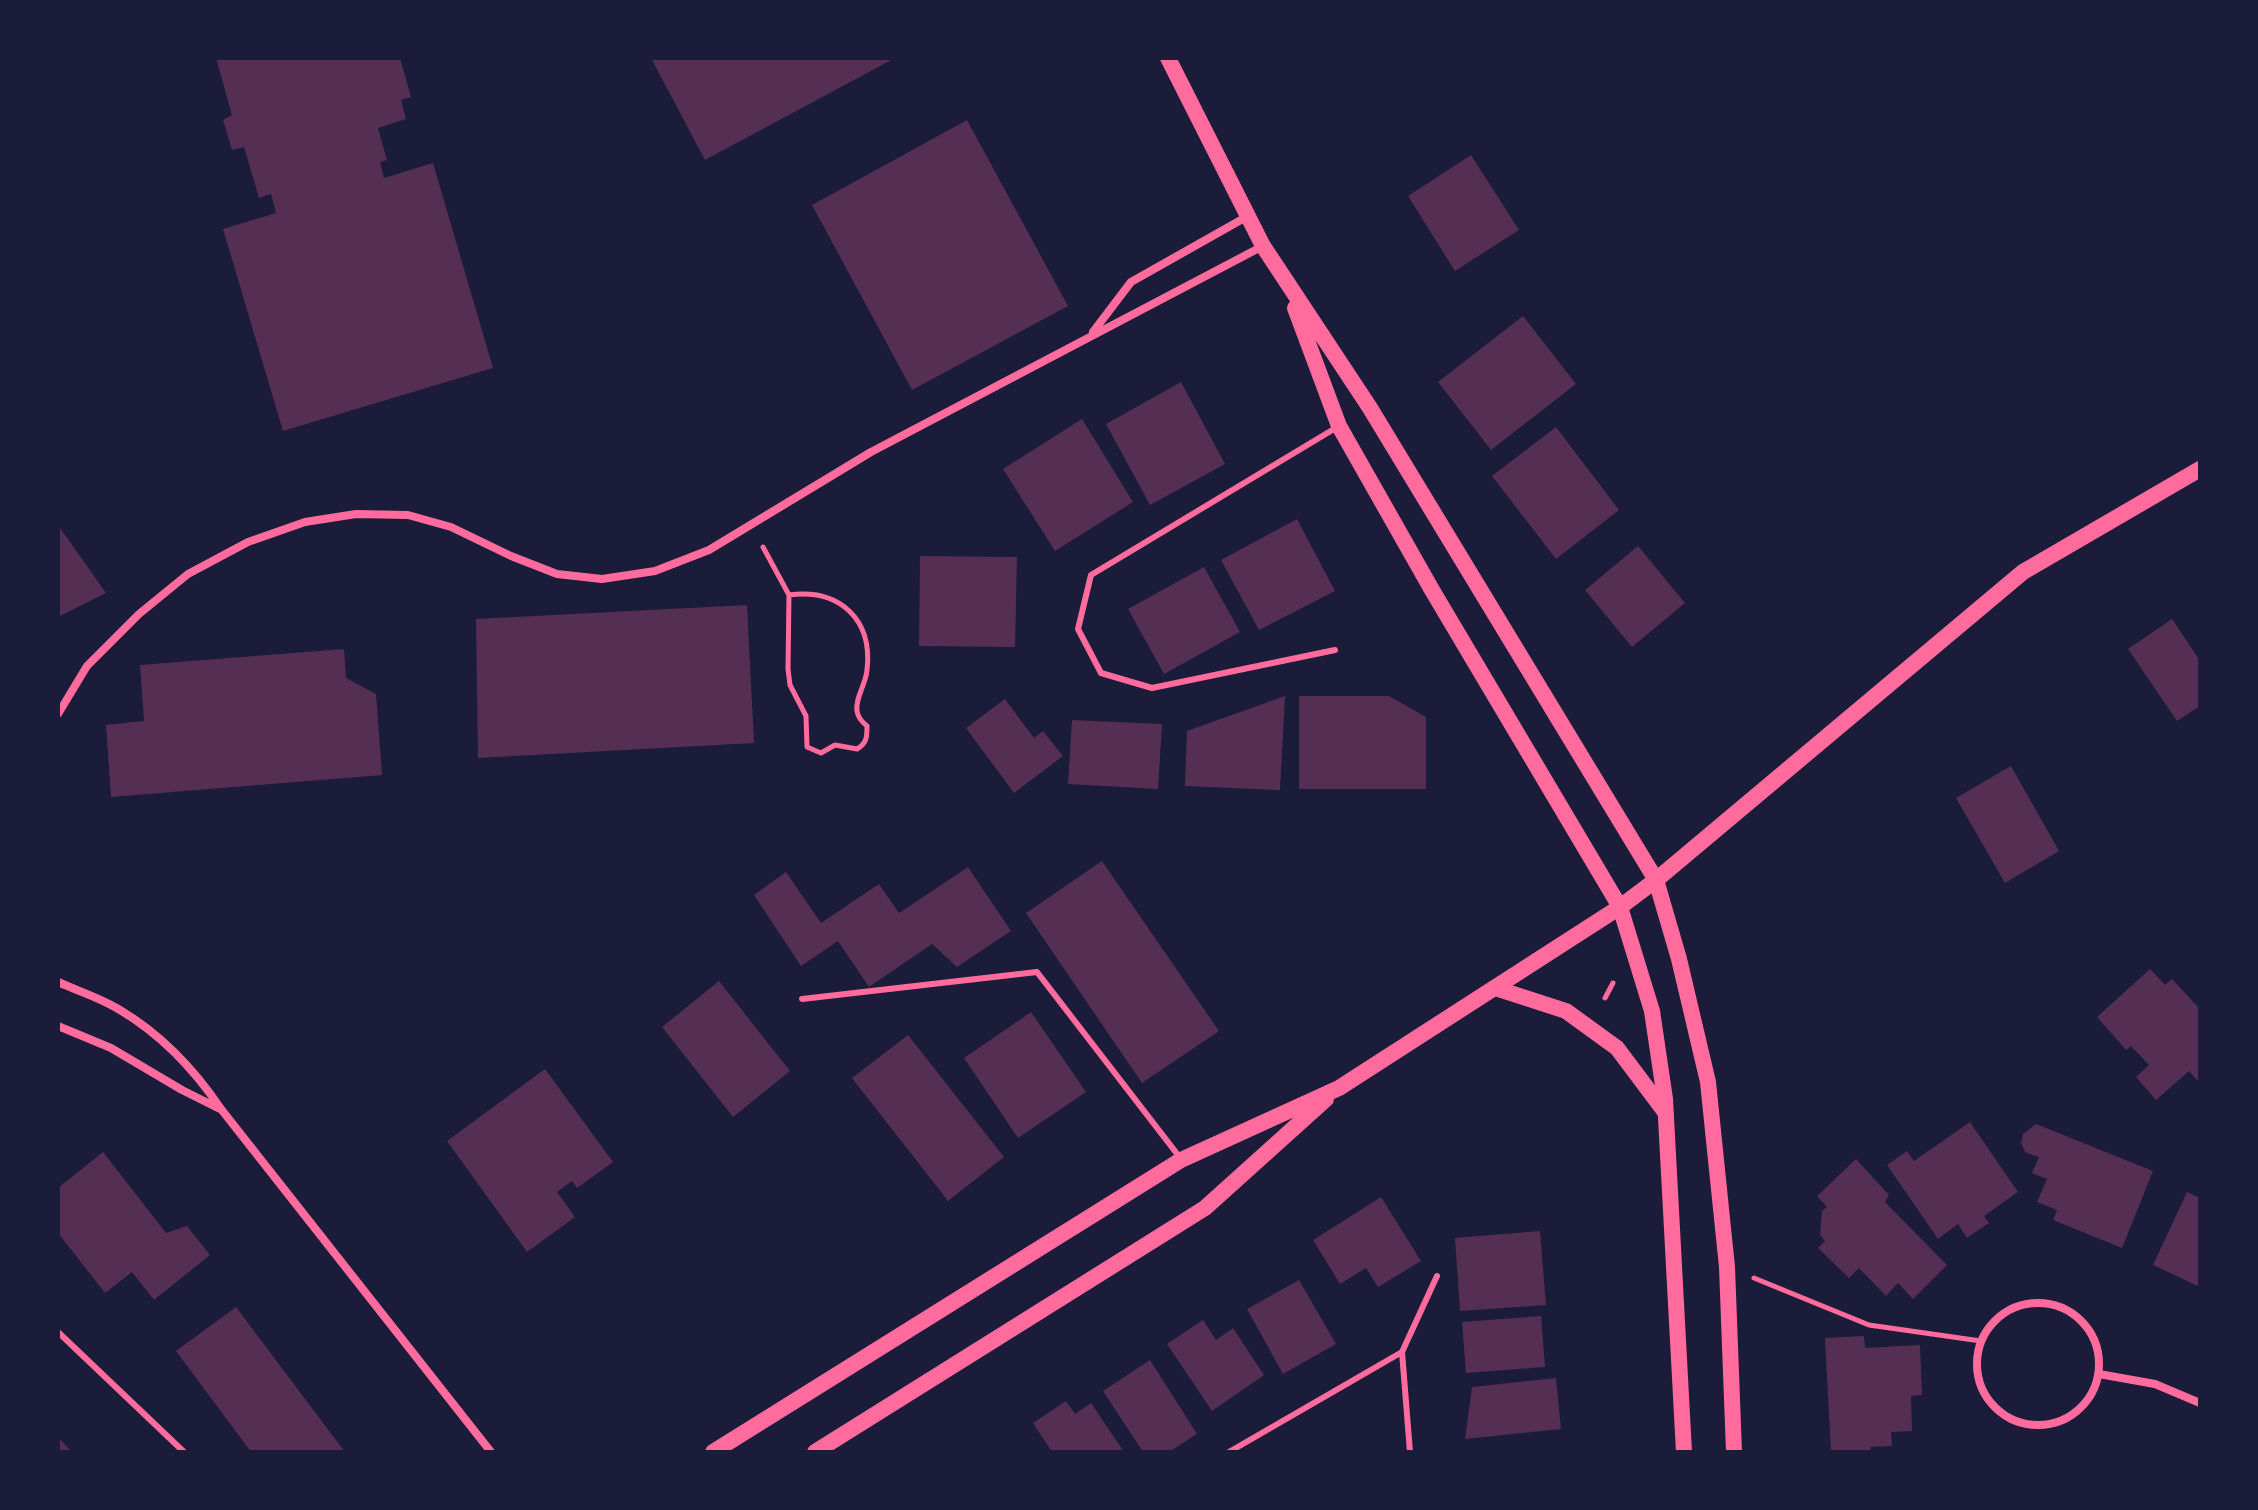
<!DOCTYPE html>
<html>
<head>
<meta charset="utf-8">
<style>
  body { margin:0 }
  #map { position:relative; width:2258px; height:1510px; overflow:hidden; background:#1b1b3a; font-family:"Source Sans 3",sans-serif }
  canvas { display:block }
  .frame { position:absolute; inset:0; border:60px solid #1b1b3a; pointer-events:none }
</style>
</head>
<body>
<div id="map">
<canvas width="2258" height="1510"></canvas>
<div class="frame"></div>
</div>
<script>
const c = document.querySelector('canvas').getContext('2d');
c.lineJoin = 'round';
function fill(path, color) { c.fillStyle = color; c.fill(path, 'evenodd'); }
function strokePath(path, color, width, dash) { c.strokeStyle = color; c.lineWidth = width; c.lineCap = dash ? 'butt' : 'round'; c.setLineDash(dash || []); c.stroke(path); }
fill(new Path2D(`
  M 216,58 L 400,58 L 411,97 L 401,100 L 406,119 L 378,128 L 387,160 L 380,162 L 384,178 L 433,163 L 493,368 L 283,431 L 223,229 L 276,213 L 271,194 L 259,198 L 244,147 L 232,150 L 223,120 L 232,115 Z
  M 651,58 L 895,58 L 705,160 Z
  M 967,120 L 1068,306 L 912,390 L 812,205 Z
  M 1471,155 L 1519,230 L 1455,271 L 1408,196 Z
  M 1523,316 L 1576,384 L 1491,450 L 1438,382 Z
  M 1181,382 L 1225,464 L 1150,505 L 1106,424 Z
  M 1082,419 L 1133,502 L 1055,551 L 1003,469 Z
  M 1556,427 L 1619,510 L 1556,559 L 1492,476 Z
  M 1297,519 L 1335,591 L 1259,630 L 1221,560 Z
  M 58,525 L 106,593 L 58,617 Z
  M 1638,546 L 1685,603 L 1632,647 L 1585,590 Z
  M 920,556 L 1017,557 L 1015,647 L 919,646 Z
  M 1204,567 L 1240,632 L 1164,674 L 1128,609 Z
  M 747,605 L 754,743 L 478,758 L 476,619 Z
  M 2172,619 L 2200,661 L 2200,706 L 2177,721 L 2128,649 Z
  M 344,649 L 346,678 L 376,694 L 382,775 L 111,797 L 106,725 L 144,721 L 140,665 Z
  M 1285,696 L 1280,790 L 1185,786 L 1187,731 Z
  M 1299,696 L 1389,696 L 1426,717 L 1426,789 L 1299,789 Z
  M 1005,699 L 1034,738 L 1043,731 L 1063,756 L 1014,793 L 966,728 Z
  M 1072,720 L 1162,724 L 1158,789 L 1068,784 Z
  M 2011,766 L 2059,851 L 2005,883 L 1956,798 Z
  M 1102,861 L 1219,1031 L 1142,1083 L 1026,913 Z
  M 968,867 L 1011,931 L 957,967 L 932,944 L 869,987 L 838,941 L 801,966 L 754,895 L 786,872 L 821,923 L 879,884 L 899,913 Z
  M 2150,969 L 2165,985 L 2172,979 L 2200,1009 L 2200,1079 L 2198,1081 L 2189,1071 L 2156,1100 L 2136,1077 L 2149,1065 L 2131,1046 L 2126,1050 L 2097,1017 Z
  M 719,981 L 790,1071 L 733,1117 L 662,1027 Z
  M 1031,1012 L 1086,1092 L 1018,1138 L 964,1058 Z
  M 908,1035 L 1004,1157 L 948,1201 L 852,1078 Z
  M 545,1069 L 613,1162 L 577,1188 L 572,1181 L 557,1192 L 575,1217 L 527,1252 L 447,1141 Z
  M 1970,1122 L 2018,1192 L 1984,1216 L 1989,1223 L 1967,1238 L 1958,1224 L 1938,1239 L 1887,1165 L 1907,1151 L 1914,1161 Z
  M 2036,1124 L 2153,1171 L 2122,1248 L 2053,1220 L 2057,1210 L 2037,1202 L 2047,1179 L 2032,1173 L 2039,1157 L 2025,1152 L 2021,1143 L 2023,1134 Z
  M 103,1152 L 166,1233 L 187,1226 L 210,1255 L 154,1300 L 132,1272 L 105,1293 L 58,1233 L 58,1188 Z
  M 1856,1159 L 1889,1195 L 1885,1202 L 1947,1265 L 1913,1299 L 1898,1283 L 1886,1296 L 1859,1268 L 1849,1278 L 1818,1248 L 1825,1241 L 1820,1235 L 1822,1211 L 1827,1207 L 1817,1196 Z
  M 2187,1192 L 2200,1198 L 2200,1287 L 2153,1265 Z
  M 1381,1197 L 1421,1261 L 1378,1287 L 1366,1268 L 1340,1284 L 1313,1240 Z
  M 1540,1231 L 1546,1305 L 1460,1311 L 1455,1238 Z
  M 1299,1280 L 1336,1344 L 1283,1374 L 1247,1309 Z
  M 236,1307 L 345,1452 L 251,1452 L 176,1351 Z
  M 1541,1316 L 1545,1367 L 1466,1373 L 1462,1322 Z
  M 1203,1320 L 1216,1340 L 1233,1328 L 1264,1375 L 1212,1411 L 1167,1344 Z
  M 1864,1336 L 1865,1348 L 1920,1345 L 1922,1395 L 1911,1396 L 1912,1431 L 1891,1432 L 1892,1446 L 1870,1447 L 1871,1452 L 1831,1452 L 1825,1338 Z
  M 1150,1360 L 1197,1434 L 1169,1452 L 1143,1452 L 1103,1391 Z
  M 1556,1378 L 1561,1429 L 1465,1439 L 1472,1387 Z
  M 1066,1401 L 1075,1414 L 1091,1403 L 1124,1452 L 1052,1452 L 1033,1423 Z
  M 58,1437 L 72,1452 L 58,1452 Z`), '#542f53');
strokePath(new Path2D(`
  M 763,547 L 789,595 L 788,669 L 790,685 L 806,716 L 807,747 L 821,753 L 835,745 L 857,749 C 867,743 867,737 867,726 C 862,722 858,718 857,711 C 855,698 866,684 867,670 C 873,619 839,588 789,595
  M 1605,998 L 1613,983
  M 1754,1278 L 1869,1325 L 1981,1341`), '#ff6b9d', 5);
strokePath(new Path2D(`
  M 1335,650 L 1152,688 L 1101,673 L 1078,629 L 1091,575 L 1339,426
  M 802,999 L 1037,972 L 1181,1159
  M 58,1332 L 184,1452
  M 1229,1452 L 1402,1352
  M 1410,1452 L 1402,1352 L 1437,1276`), '#ff6b9d', 6);
strokePath(new Path2D(`
  M 1093,332 L 1131,282 L 1248,216
  M 58,714 L 87,666 L 139,614 L 188,574 L 248,542 L 305,522 L 356,514 L 408,515 L 451,527 L 511,556 L 557,574 L 602,579 L 655,571 L 709,550 L 871,452 L 1263,246
  M 58,982 C 78,991 101,998 120,1010 C 162,1035 194,1069 221,1109 L 491,1452
  M 58,1026 L 111,1048 L 182,1090 L 220,1109
  M1977 1364a61 61 0 1 1 122 0a61 61 0 1 1-122 0Z
  M 2099,1374 L 2155,1384 L 2200,1403`), '#ff6b9d', 8);
strokePath(new Path2D(`
  M 1168,58 L 1263,246 L 1370,408 L 1656,880 L 1679,959 L 1708,1082 L 1727,1267 L 1734,1452
  M 1295,308 L 1339,426 L 1432,590 L 1620,907 L 1652,1011 L 1665,1099 L 1684,1452
  M 1495,988 L 1566,1011 L 1617,1048 L 1665,1112
  M 713,1452 L 1181,1160 L 1339,1088 L 1620,907 L 1656,880 L 2023,572 L 2200,469
  M 815,1452 L 1205,1208 L 1326,1099`), '#ff6b9d', 16);
</script>
</body>
</html>
